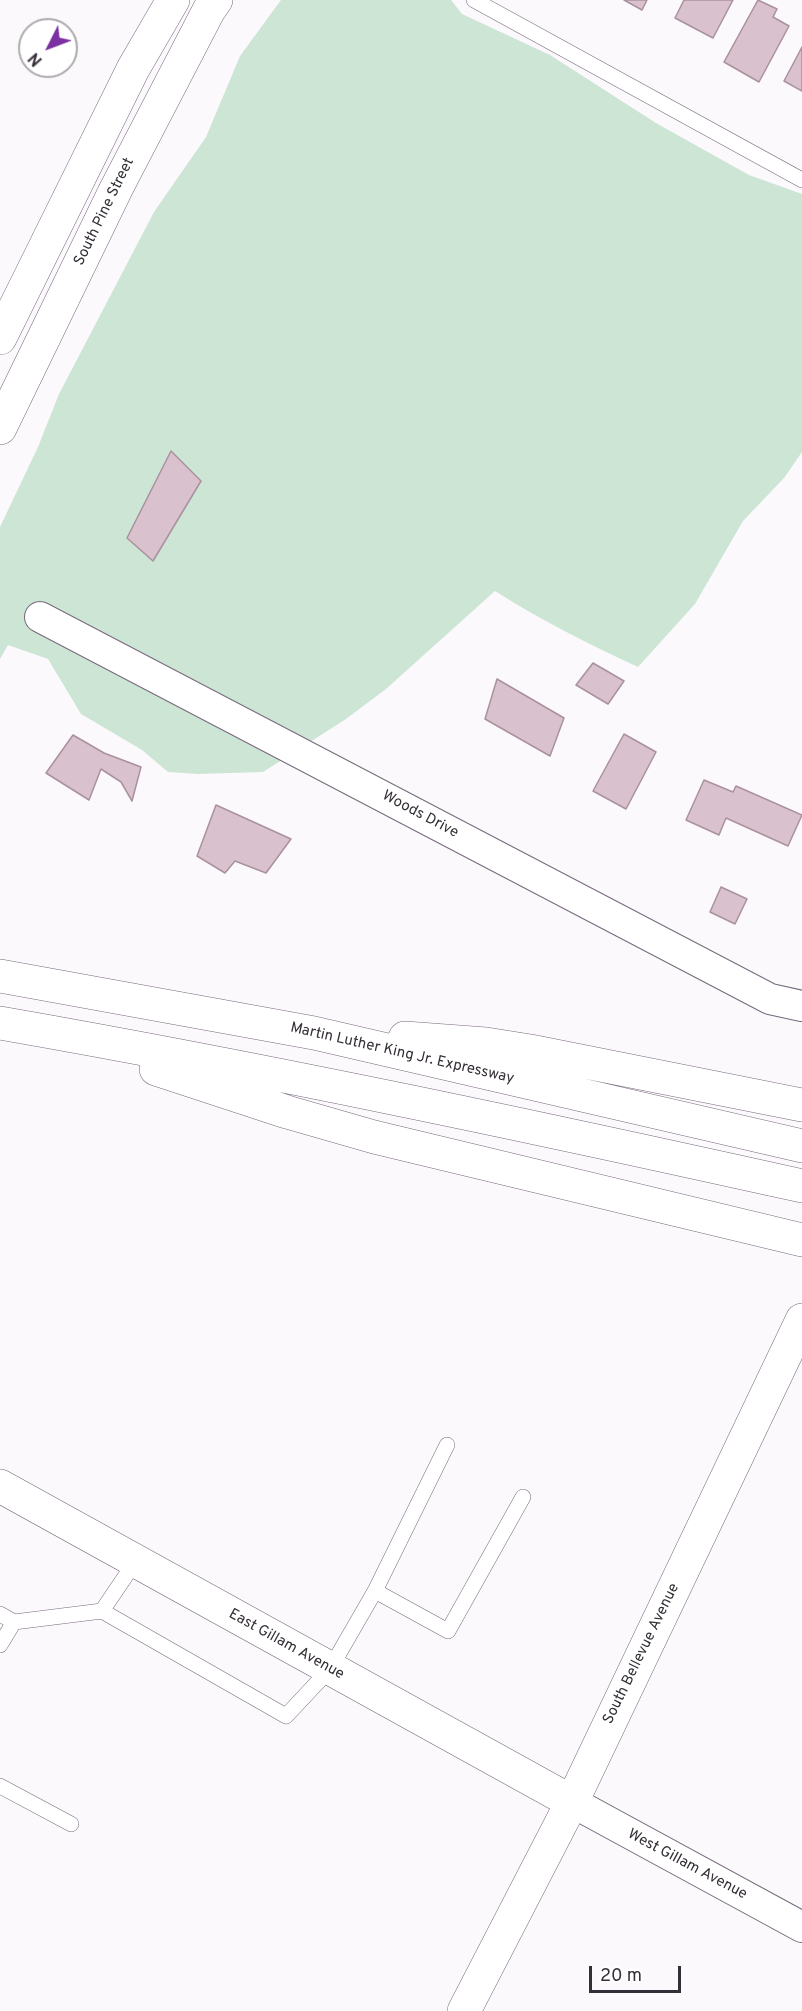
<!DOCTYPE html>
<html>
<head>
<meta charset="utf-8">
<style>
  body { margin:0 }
  #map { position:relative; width:802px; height:2011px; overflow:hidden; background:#fcf9fd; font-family:Overpass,sans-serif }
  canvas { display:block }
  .north { position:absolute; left:18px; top:18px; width:60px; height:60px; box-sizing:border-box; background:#fff; border:2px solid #aeabaf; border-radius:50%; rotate:228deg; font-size:16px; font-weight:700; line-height:24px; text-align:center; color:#342e36 }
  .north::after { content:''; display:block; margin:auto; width:21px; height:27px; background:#7c30a2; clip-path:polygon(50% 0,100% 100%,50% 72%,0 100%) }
  .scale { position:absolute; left:589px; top:1966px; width:92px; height:27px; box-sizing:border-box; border:3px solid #342e36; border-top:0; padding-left:8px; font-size:18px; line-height:21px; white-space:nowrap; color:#342e36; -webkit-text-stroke:4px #fff; paint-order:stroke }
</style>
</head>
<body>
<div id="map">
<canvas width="802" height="2011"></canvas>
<div class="north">N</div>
<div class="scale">20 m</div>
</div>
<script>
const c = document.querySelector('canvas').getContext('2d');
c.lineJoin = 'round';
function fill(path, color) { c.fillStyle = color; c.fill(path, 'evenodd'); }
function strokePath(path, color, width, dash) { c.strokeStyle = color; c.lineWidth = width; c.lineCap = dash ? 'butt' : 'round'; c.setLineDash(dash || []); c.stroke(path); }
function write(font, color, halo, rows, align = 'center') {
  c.font = font + ' Overpass,sans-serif'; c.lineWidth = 4.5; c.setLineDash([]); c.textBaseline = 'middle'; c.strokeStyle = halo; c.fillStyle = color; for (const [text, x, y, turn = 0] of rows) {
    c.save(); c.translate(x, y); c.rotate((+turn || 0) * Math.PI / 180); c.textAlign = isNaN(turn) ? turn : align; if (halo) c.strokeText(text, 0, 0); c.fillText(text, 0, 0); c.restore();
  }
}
fill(new Path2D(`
  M 281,0 L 451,0 L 462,14 L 550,55 L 656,123 L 749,175 L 802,194 L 802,452 L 784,478 L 743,521 L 695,604 L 638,667 C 588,644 541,620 495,591 L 386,689 L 346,719 L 263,772 L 198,774 L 168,772 L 142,750 L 81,714 L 48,659 L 8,645 L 0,659 L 0,527 L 38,447 L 59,394 L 154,212 L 206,137 L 240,56 Z`), '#cde5d4');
const building = new Path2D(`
  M 624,0 L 647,0 L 642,10 Z
  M 684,0 L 733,0 L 713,38 L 675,18 Z
  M 758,0 L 777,9 L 773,17 L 789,26 L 759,82 L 724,62 Z
  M 802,47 L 802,91 L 784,81 Z
  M 171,451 L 201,481 L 153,561 L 127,538 Z
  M 593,663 L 624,681 L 608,704 L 576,685 Z
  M 497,679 L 564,718 L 550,756 L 485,719 Z
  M 624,734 L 656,752 L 626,809 L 593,791 Z
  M 73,735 L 104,753 L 141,767 L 132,801 L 121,782 L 101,769 L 89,800 L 46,773 Z
  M 704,780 L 733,792 L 736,786 L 802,815 L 788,846 L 726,818 L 719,835 L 686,820 Z
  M 216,805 L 291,839 L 266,873 L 235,861 L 225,873 L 197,856 Z
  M 721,887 L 747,899 L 735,924 L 710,912 Z`);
fill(building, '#dac1ce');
strokePath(building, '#a9919e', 1.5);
const service = new Path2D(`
  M 474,0 L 802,180
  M 135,1562 L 102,1611 L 286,1716 L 330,1669 L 375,1591 L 447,1445
  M 375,1591 L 448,1631 L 523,1497
  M 0,1614 L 14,1622
  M 0,1645 L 14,1622 L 102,1611
  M 0,1786 L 71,1824`);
const minor = new Path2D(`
  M 40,617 L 770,999 L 802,1006
  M 572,1802 L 802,1927`);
const tertiary = new Path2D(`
  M 0,1486 L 572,1802
  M 464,2011 L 572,1802 L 802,1320`);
const primary = new Path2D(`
  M 0,338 L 133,69 L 173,0
  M 0,428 L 116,189 L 209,10 L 216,0`);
const motorway = new Path2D(`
  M 0,976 L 314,1033 L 802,1146
  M 0,1023 C 269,1070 536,1127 802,1186
  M 405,1038 L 486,1044 L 530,1051 L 802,1105
  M 156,1069 L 287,1112 L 374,1137 L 802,1240`);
strokePath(service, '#77697c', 16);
strokePath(minor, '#77697c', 32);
strokePath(tertiary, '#77697c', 34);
strokePath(primary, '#77697c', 34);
strokePath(motorway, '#77697c', 34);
strokePath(service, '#fff', 15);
strokePath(minor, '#fff', 30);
strokePath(tertiary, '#fff', 33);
strokePath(primary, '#fff', 33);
strokePath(motorway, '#fff', 33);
write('15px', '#342e36', '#fff', [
  ["South Pine Street",105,212,-64],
  ["Woods Drive",420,815,28],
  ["Martin Luther King Jr. Expressway",402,1054,13],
  ["East Gillam Avenue",286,1645,29],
  ["South Bellevue Avenue",642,1654,-64],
  ["West Gillam Avenue",687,1865,28]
]);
</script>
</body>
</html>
